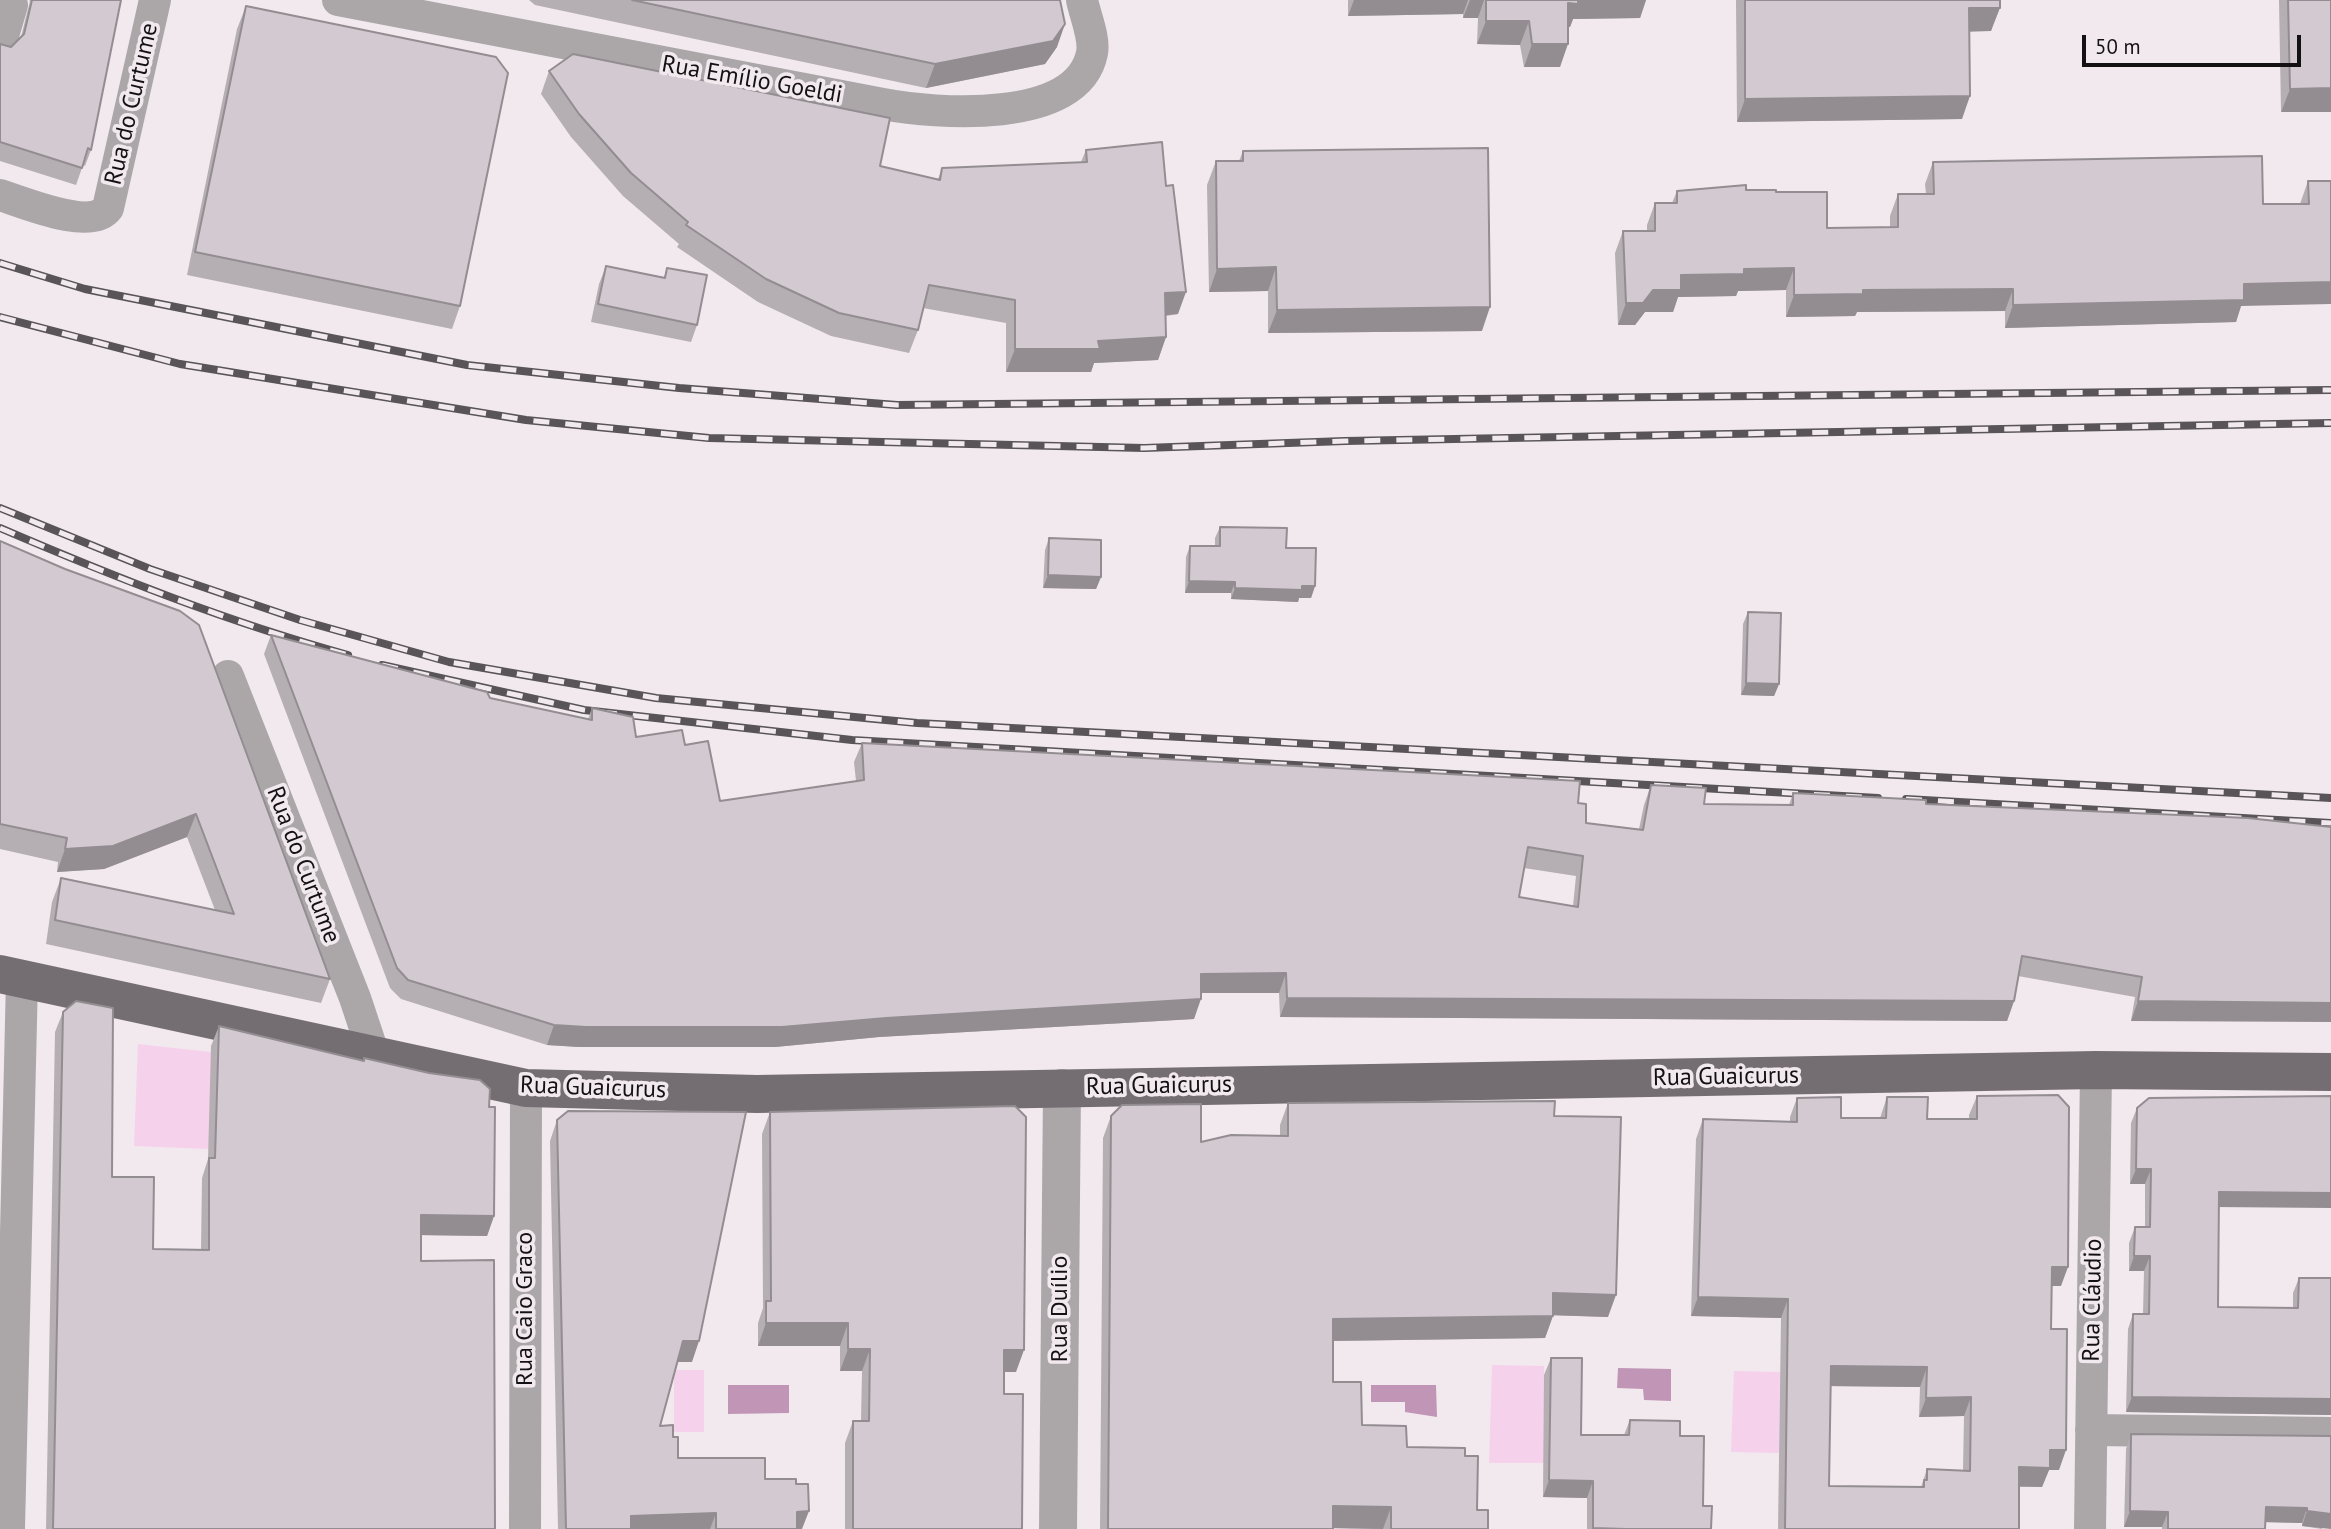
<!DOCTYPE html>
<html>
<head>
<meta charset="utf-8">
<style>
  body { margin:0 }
  #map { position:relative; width:2331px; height:1529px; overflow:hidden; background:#f2e9ef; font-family:"PT Sans",sans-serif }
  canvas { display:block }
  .scale { position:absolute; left:2082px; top:35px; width:219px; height:32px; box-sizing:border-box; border:4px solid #141113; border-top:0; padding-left:9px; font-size:21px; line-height:24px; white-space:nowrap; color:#141113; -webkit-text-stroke:5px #f2e9ef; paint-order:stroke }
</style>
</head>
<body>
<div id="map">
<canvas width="2331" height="1529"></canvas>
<div class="scale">50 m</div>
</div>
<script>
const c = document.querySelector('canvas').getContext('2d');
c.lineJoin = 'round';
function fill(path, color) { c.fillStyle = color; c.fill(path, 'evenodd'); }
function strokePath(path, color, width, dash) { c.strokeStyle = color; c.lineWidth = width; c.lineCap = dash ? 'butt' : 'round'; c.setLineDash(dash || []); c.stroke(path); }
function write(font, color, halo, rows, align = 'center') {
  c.font = font + ' "PT Sans",sans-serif'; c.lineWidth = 7; c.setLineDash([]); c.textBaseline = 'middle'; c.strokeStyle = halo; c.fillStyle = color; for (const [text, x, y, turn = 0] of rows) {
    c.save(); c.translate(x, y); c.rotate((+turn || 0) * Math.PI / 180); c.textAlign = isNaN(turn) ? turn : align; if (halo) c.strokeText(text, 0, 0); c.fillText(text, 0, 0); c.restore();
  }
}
fill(new Path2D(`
  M 138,1044 L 211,1052 L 209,1149 L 134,1146 Z
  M 1492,1365 L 1544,1366 L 1544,1463 L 1489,1463 Z
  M 674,1370 L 704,1370 L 704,1432 L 674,1432 Z
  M 1734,1371 L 1780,1372 L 1779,1453 L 1731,1452 Z`), '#f6d1ec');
fill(new Path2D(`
  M 1618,1368 L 1671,1369 L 1671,1401 L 1644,1400 L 1643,1389 L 1617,1388 Z
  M 728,1385 L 789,1385 L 789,1413 L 728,1414 Z
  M 1371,1385 L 1436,1385 L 1437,1417 L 1405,1412 L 1405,1402 L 1371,1402 Z`), '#c195b5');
strokePath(new Path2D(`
  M 338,0 L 883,104 C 935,114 1078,125 1092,53 C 1095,38 1085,15 1082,0
  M 0,46 L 12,5
  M 0,195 C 25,203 91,231 108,208 L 155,0
  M 228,676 L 355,998 L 374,1055
  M 2091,1430 L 2331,1433
  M 9,1529 L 22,979
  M 525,1529 L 526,1088
  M 2090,1529 L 2096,1070`), '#aba7a9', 32);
strokePath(new Path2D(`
  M 1058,1529 L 1062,1088`), '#aba7a9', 38);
strokePath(new Path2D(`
  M 0,974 L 526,1088 L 757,1094 L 2096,1070 L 2331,1072`), '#746e72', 38);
const rail = new Path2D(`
  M 0,263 L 85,289 L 467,365 L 679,388 L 897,405 L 2331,390
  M 0,317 L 180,364 L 526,420 L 709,438 L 1144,448 L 1345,441 L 2331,423
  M 0,508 L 150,569 L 300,620 L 449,662 L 656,698 L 917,723 L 2331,798
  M 0,528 C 114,577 228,622 348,655
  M 382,665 L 584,710 L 852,740 L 1878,798
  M 1906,799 L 2331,823`);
strokePath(rail, '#585457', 8);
strokePath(rail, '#f2e9ef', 5, [16]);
fill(new Path2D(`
  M 29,0 L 121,0 L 91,150 L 85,166 L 83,165 L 76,185 L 0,161 L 0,44 L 11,47 L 21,37 L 30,1 Z
  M 529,0 L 1060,0 L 1057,47 L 1045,64 L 926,88 L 535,5 Z
  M 1348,0 L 1646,0 L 1640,18 L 1573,19 L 1570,27 L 1568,27 L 1560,67 L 1524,67 L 1520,45 L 1477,44 L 1478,18 L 1463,18 L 1463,14 L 1348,16 Z
  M 1736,0 L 2000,0 L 1991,31 L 1969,31 L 1962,119 L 1737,122 Z
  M 2279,0 L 2331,0 L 2281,112 Z
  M 246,6 L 460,306 L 452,329 L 187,275 L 237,29 Z
  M 549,71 L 880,166 L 938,179 L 942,168 L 1081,162 L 1086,150 L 1178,314 L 1166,316 L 1166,337 L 1158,360 L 1094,363 L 1091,372 L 1006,372 L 1006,323 L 923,308 L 918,330 L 909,353 L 831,336 L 758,302 L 677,247 L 679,244 L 623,196 L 571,137 L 541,94 Z
  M 1243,151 L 1482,331 L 1268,333 L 1268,291 L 1209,292 L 1207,185 L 1216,161 L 1239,161 Z
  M 1933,162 L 2263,204 L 2300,204 L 2308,181 L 2331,181 L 2241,306 L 2236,322 L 2005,328 L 2005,311 L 1857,312 L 1855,316 L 1786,317 L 1786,290 L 1738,291 L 1736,296 L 1678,297 L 1673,312 L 1645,312 L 1635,325 L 1618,325 L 1615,253 L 1623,231 L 1647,231 L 1647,225 L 1655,203 L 1672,203 L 1677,191 L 1746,190 L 1776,192 L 1827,228 L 1890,227 L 1890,216 L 1898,194 L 1926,194 L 1925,184 Z
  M 606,266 L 664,277 L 667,268 L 697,325 L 691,342 L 591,322 L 599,284 Z
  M 1220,527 L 1286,548 L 1315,586 L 1311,598 L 1299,598 L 1298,602 L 1231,599 L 1231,593 L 1185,593 L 1186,557 L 1190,546 L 1215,546 L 1215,538 Z
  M 1049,538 L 1101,577 L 1096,589 L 1043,588 L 1045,550 Z
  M 0,541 L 330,979 L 321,1003 L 46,944 L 52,902 L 61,878 L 215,910 L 187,837 L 104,869 L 57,872 L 58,862 L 0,849 Z
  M 1748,612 L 1779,684 L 1774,696 L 1741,695 L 1743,624 Z
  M 271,635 L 490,698 L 588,719 L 592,708 L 636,737 L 685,745 L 720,801 L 856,781 L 854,762 L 862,743 L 1578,803 L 1586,823 L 1639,829 L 1644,805 L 1651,785 L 1704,804 L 1789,805 L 1793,793 L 1926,804 L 2248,818 L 2131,1021 L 2135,997 L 2018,976 L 2014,1001 L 2007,1021 L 1280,1017 L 1279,993 L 1201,993 L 1194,1019 L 879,1037 L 775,1047 L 579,1047 L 547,1045 L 401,999 L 390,988 L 264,654 ZM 1524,868 L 1576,876 L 1573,906 L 1519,897 Z
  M 63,1012 L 112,1177 L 153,1249 L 201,1250 L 202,1178 L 208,1159 L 211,1046 L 219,1026 L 363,1061 L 364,1058 L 489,1107 L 494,1216 L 487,1236 L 421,1235 L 421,1261 L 495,1529 L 46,1529 L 55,1032 Z
  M 1977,1096 L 2061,1286 L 2052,1286 L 2051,1329 L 2059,1470 L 2049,1470 L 2042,1487 L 2019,1487 L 2019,1529 L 1778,1529 L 1781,1318 L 1691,1316 L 1696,1139 L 1703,1119 L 1790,1122 L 1790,1117 L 1797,1098 L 1841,1118 L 1880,1118 L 1887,1097 L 1927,1119 L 1969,1119 L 1969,1115 ZM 1830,1386 L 1920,1387 L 1919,1417 L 1964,1416 L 1963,1470 L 1927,1469 L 1921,1487 L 1829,1486 Z
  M 1288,1103 L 1554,1116 L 1608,1317 L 1553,1315 L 1545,1338 L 1333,1341 L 1333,1382 L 1362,1425 L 1407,1447 L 1465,1456 L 1477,1510 L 1488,1529 L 1383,1529 L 1333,1528 L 1333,1529 L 1100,1529 L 1103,1138 L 1111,1116 L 1201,1142 L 1280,1136 L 1280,1125 Z
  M 2137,1108 L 2219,1208 L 2218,1307 L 2293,1308 L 2293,1293 L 2299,1278 L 2331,1278 L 2331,1415 L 2126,1412 L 2128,1329 L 2133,1314 L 2143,1314 L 2144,1271 L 2129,1271 L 2129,1243 L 2135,1227 L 2145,1227 L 2145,1184 L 2130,1184 L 2131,1123 Z
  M 770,1112 L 1016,1372 L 1004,1372 L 1004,1394 L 1022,1529 L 845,1529 L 845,1443 L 853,1421 L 861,1421 L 862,1371 L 840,1371 L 840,1346 L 758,1346 L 758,1323 L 763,1308 L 762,1134 Z
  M 557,1120 L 692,1362 L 678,1362 L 660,1426 L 673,1437 L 678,1458 L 765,1479 L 796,1484 L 802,1529 L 558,1529 L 550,1141 Z
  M 1551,1358 L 1581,1435 L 1624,1435 L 1630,1420 L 1680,1436 L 1703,1506 L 1711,1529 L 1587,1529 L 1587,1498 L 1543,1497 L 1544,1375 Z
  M 2131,1434 L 2331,1436 L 2322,1529 L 2302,1526 L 2302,1523 L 2265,1522 L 2265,1529 L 2162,1529 L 2162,1527 L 2124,1527 L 2126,1449 Z`), '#b5aeb3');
fill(new Path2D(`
  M 1354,0 L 1468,0 L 1463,14 L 1348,16 Z
  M 1470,0 L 1484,0 L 1478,18 L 1463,18 Z
  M 1577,0 L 1646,0 L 1640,18 L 1573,19 L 1570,27 L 1560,27 L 1568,3 Z
  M 1969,8 L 2000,8 L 1991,31 L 1961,32 Z
  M 1486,21 L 1529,21 L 1520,45 L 1477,44 Z
  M 1065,24 L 1057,47 L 1045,64 L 926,88 L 935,64 Z
  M 1532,44 L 1568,44 L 1560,67 L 1524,67 Z
  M 2331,88 L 2331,112 L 2281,112 L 2290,89 Z
  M 1970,96 L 1962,119 L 1737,122 L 1745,99 Z
  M 1276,267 L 1268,291 L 1209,292 L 1217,269 Z
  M 1794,268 L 1786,290 L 1738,291 L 1736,296 L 1678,297 L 1673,312 L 1645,312 L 1635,325 L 1618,325 L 1626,303 L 1681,275 L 1744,269 Z
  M 2331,282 L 2331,304 L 2241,306 L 2236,322 L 2005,328 L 2013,305 L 2244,284 Z
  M 2013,289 L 2005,311 L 1857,312 L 1855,316 L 1786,317 L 1794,295 L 1863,290 Z
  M 1186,292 L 1178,314 L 1157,316 L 1165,293 Z
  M 1490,307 L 1482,331 L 1268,333 L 1277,310 Z
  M 1166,337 L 1158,360 L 1094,363 L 1091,372 L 1006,372 L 1015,349 L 1098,341 Z
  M 1048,575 L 1101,577 L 1096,589 L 1043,588 Z
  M 1189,581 L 1235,582 L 1231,593 L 1185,593 Z
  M 1302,586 L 1315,586 L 1311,598 L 1299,598 L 1298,602 L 1231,599 L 1235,588 Z
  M 1746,683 L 1779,684 L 1774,696 L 1741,695 Z
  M 196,814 L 187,837 L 104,869 L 57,872 L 65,849 Z
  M 1286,973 L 1279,993 L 1194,993 L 1201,974 Z
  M 1287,998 L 2014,1001 L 2007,1021 L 1280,1017 Z
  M 1201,999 L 1194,1019 L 879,1037 L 775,1047 L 579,1047 L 547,1045 L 554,1025 L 886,1018 Z
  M 2138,1001 L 2331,1003 L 2331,1022 L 2131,1021 Z
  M 2136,1169 L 2151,1169 L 2145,1184 L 2130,1184 Z
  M 2219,1192 L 2331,1193 L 2331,1208 L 2214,1207 Z
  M 421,1215 L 494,1216 L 487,1236 L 414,1235 Z
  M 2134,1256 L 2150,1256 L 2144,1271 L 2129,1271 Z
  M 2052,1267 L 2068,1267 L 2061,1286 L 2045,1286 Z
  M 1553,1293 L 1616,1295 L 1608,1317 L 1545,1315 Z
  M 1698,1297 L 1788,1299 L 1781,1318 L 1691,1316 Z
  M 1553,1316 L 1545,1338 L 1325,1341 L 1333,1319 Z
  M 766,1323 L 848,1323 L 840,1346 L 758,1346 Z
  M 683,1341 L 699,1341 L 692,1362 L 676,1362 Z
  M 848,1349 L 870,1349 L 862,1371 L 840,1371 Z
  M 1004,1350 L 1024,1350 L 1016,1372 L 996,1372 Z
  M 1831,1366 L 1927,1367 L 1920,1387 L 1823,1386 Z
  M 1971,1397 L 1964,1416 L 1919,1417 L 1926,1398 Z
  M 2132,1397 L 2331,1399 L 2331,1415 L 2126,1412 Z
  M 2050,1450 L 2066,1450 L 2059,1470 L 2049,1470 L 2042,1487 L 2012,1486 L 2019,1467 Z
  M 1549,1480 L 1593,1481 L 1587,1498 L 1543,1497 Z
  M 1333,1506 L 1391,1507 L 1383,1529 L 1325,1528 Z
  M 2266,1507 L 2307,1508 L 2302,1523 L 2260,1522 Z
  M 809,1511 L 802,1529 L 791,1529 L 797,1512 Z
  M 2130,1511 L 2168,1512 L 2162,1527 L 2124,1527 Z
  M 2307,1511 L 2331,1514 L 2331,1529 L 2302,1526 Z
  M 716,1513 L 710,1529 L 626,1529 L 631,1516 Z`), '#938d92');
const building = new Path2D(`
  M 32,0 L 121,0 L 91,150 L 88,148 L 82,168 L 0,142 L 0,44 L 11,47 L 24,34 Z
  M 632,0 L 1060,0 L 1065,24 L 1053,41 L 935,64 Z
  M 1486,0 L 1578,0 L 1578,4 L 1568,3 L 1568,44 L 1532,44 L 1529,21 L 1486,21 Z
  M 1745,0 L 2000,0 L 2000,8 L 1969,8 L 1970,96 L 1745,99 Z
  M 2288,0 L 2331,0 L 2331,88 L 2290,89 Z
  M 246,6 L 496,57 L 508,73 L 460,306 L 195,252 Z
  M 573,54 L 890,118 L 880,166 L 940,180 L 942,168 L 1087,162 L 1086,150 L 1162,142 L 1166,186 L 1173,185 L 1186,292 L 1165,293 L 1166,337 L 1098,341 L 1100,349 L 1015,349 L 1015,300 L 929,285 L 918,330 L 839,313 L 766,279 L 686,225 L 688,222 L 631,173 L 579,114 L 549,71 Z
  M 1488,148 L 1490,307 L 1277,310 L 1276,267 L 1217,269 L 1216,161 L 1243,161 L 1243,151 Z
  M 2262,156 L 2263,204 L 2309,204 L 2308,181 L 2331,181 L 2331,282 L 2244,284 L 2244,300 L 2013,305 L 2013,289 L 1863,290 L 1863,294 L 1794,295 L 1794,268 L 1744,269 L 1744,274 L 1681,275 L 1681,290 L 1653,290 L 1643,303 L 1626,303 L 1623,231 L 1655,231 L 1655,203 L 1677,203 L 1677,191 L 1746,185 L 1746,190 L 1776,190 L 1776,192 L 1827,192 L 1827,228 L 1898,227 L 1898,194 L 1934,194 L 1933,162 Z
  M 606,266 L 665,278 L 667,268 L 707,275 L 697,325 L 598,304 Z
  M 1220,527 L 1287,528 L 1286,548 L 1316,548 L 1315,586 L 1302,586 L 1302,590 L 1235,588 L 1235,582 L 1189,581 L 1190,546 L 1220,546 Z
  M 1049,538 L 1101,540 L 1101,577 L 1048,575 Z
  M 0,541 L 65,569 L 180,611 L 199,625 L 330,979 L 55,920 L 61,878 L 234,914 L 196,814 L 113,846 L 65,849 L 67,838 L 0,824 Z
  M 1748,612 L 1781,613 L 1779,684 L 1746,683 Z
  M 271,635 L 487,692 L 490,698 L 592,720 L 592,708 L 633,717 L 636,737 L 682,730 L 685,745 L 708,741 L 720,801 L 864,780 L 862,743 L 1580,781 L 1578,803 L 1586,804 L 1586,823 L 1643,830 L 1651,785 L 1706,788 L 1704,804 L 1793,805 L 1793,793 L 1926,800 L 1926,804 L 2248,818 L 2331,827 L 2331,1003 L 2138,1001 L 2142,977 L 2022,956 L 2014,1001 L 1287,998 L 1286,973 L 1201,974 L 1201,999 L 886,1018 L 782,1027 L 586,1027 L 554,1025 L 408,980 L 397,968 ZM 1528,847 L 1583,856 L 1578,907 L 1519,897 Z
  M 76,1001 L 113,1008 L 112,1177 L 154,1177 L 153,1249 L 209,1250 L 209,1158 L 215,1158 L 219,1026 L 364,1061 L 364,1058 L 429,1073 L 480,1080 L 490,1089 L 489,1107 L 495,1107 L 494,1216 L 421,1215 L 421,1261 L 494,1260 L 495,1529 L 53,1529 L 63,1012 Z
  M 2058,1095 L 2069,1107 L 2068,1267 L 2052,1267 L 2051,1329 L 2067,1329 L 2066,1450 L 2050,1450 L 2050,1468 L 2019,1467 L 2019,1529 L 1785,1529 L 1788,1299 L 1698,1297 L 1703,1119 L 1797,1122 L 1797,1098 L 1841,1097 L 1841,1118 L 1886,1118 L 1887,1097 L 1928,1097 L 1927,1119 L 1977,1119 L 1977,1096 ZM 1831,1366 L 1927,1367 L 1926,1398 L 1971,1397 L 1970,1471 L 1927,1469 L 1927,1480 L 1924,1480 L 1924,1487 L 1829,1486 Z
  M 2331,1096 L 2331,1193 L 2219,1192 L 2218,1307 L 2298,1308 L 2299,1278 L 2331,1278 L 2331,1399 L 2132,1397 L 2133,1314 L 2149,1314 L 2150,1256 L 2134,1256 L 2135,1227 L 2150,1227 L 2151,1169 L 2136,1169 L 2137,1108 L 2149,1098 Z
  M 1555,1101 L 1554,1116 L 1621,1117 L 1616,1295 L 1553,1293 L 1553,1316 L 1333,1319 L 1333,1382 L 1361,1382 L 1362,1425 L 1406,1426 L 1407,1447 L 1465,1448 L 1465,1456 L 1478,1456 L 1477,1510 L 1488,1510 L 1488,1529 L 1391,1529 L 1391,1507 L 1333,1506 L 1333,1529 L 1108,1529 L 1111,1116 L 1122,1105 L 1201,1104 L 1201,1142 L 1231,1135 L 1288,1136 L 1288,1103 Z
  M 1015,1106 L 1026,1117 L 1024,1350 L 1004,1350 L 1004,1394 L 1023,1394 L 1022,1529 L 853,1529 L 853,1421 L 869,1421 L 870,1349 L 848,1349 L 848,1323 L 766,1323 L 766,1301 L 771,1301 L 770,1112 Z
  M 568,1111 L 746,1112 L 699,1341 L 683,1341 L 660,1426 L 673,1425 L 673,1437 L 678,1437 L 678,1458 L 765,1458 L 765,1479 L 796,1479 L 796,1484 L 808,1484 L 809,1511 L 797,1512 L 797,1529 L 716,1529 L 716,1513 L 631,1516 L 631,1529 L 566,1529 L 557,1120 Z
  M 1551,1358 L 1582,1358 L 1581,1435 L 1629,1435 L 1630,1420 L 1680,1421 L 1680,1436 L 1704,1436 L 1703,1506 L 1712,1506 L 1711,1529 L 1626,1529 L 1593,1528 L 1593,1481 L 1549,1480 Z
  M 2131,1434 L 2331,1436 L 2331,1514 L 2307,1511 L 2307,1508 L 2266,1507 L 2265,1529 L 2168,1529 L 2168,1512 L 2130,1511 Z`);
fill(building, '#d2cad0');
strokePath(building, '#938d92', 2);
write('24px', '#141113', '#f2e9ef', [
  ["Rua Emílio Goeldi",752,80,10],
  ["Rua do Curtume",132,104,-77],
  ["Rua do Curtume",303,865,69],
  ["Rua Guaicurus",1726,1077,-1],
  ["Rua Guaicurus",1159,1086,-1],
  ["Rua Guaicurus",593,1088,2],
  ["Rua Cláudio",2093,1300,-89],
  ["Rua Caio Graco",525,1309,-90],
  ["Rua Duílio",1060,1309,-90]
]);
</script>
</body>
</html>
